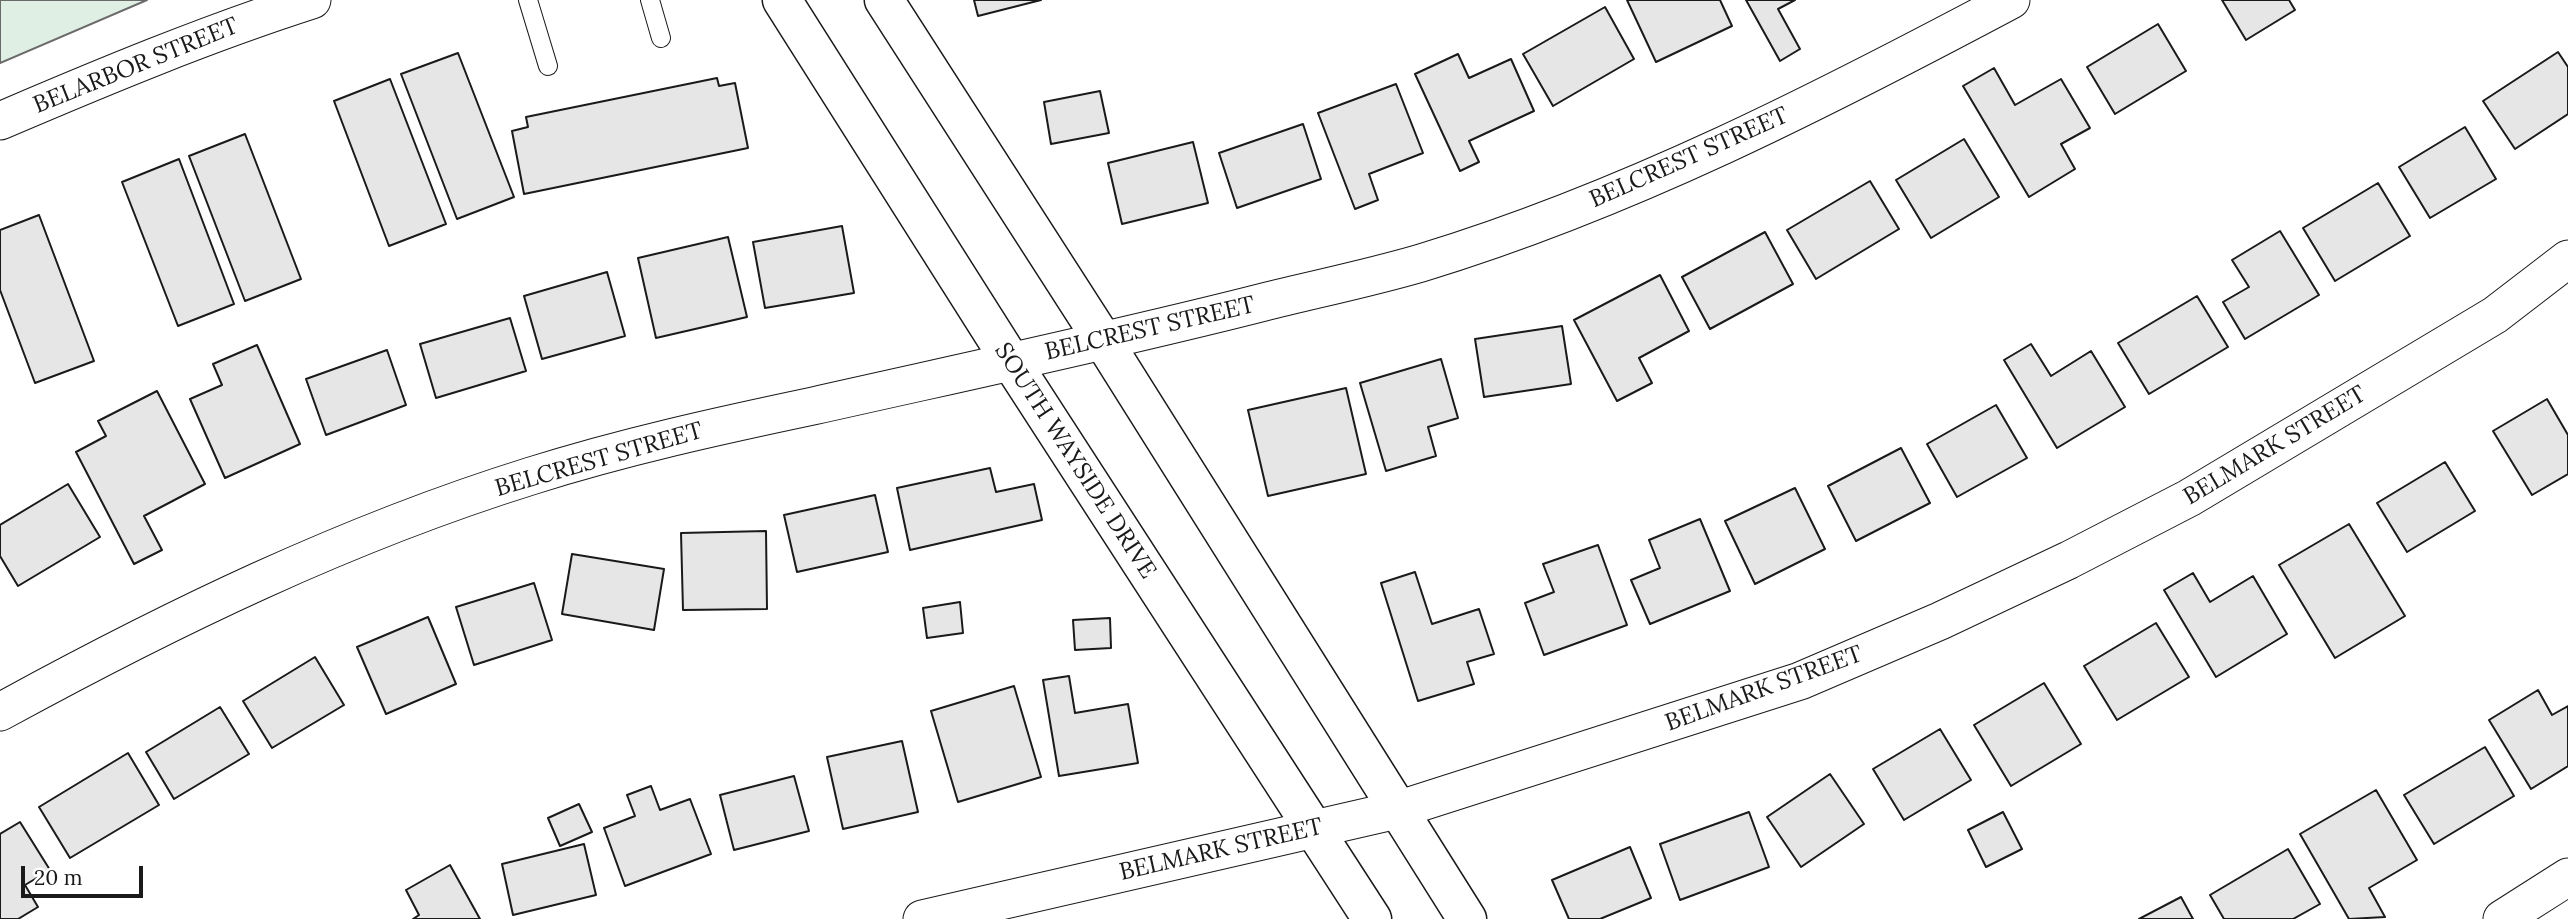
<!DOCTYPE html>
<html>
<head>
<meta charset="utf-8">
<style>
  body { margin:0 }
  #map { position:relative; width:2568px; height:919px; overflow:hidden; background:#fff; font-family:Lora,serif }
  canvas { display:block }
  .scale { position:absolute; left:21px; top:866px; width:122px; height:32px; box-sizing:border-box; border:4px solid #1a1a1a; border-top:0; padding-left:9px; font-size:21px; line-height:24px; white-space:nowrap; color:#1a1a1a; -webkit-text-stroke:5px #fff; paint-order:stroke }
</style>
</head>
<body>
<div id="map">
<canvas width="2568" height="919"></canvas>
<div class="scale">20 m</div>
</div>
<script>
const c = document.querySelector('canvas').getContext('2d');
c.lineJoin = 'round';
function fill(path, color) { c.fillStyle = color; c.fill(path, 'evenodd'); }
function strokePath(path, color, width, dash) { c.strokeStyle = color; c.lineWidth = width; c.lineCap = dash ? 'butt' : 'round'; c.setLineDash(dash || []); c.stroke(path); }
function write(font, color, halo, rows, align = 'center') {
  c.font = font + ' Lora,serif'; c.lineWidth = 5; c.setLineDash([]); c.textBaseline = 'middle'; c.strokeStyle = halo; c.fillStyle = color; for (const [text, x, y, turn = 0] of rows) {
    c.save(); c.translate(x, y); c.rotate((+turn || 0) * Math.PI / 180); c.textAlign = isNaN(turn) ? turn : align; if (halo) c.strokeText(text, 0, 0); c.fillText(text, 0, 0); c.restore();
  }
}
const green = new Path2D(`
  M 0,0 L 147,0 L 0,63 Z`);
fill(green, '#e0efe3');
strokePath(green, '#6a6a6a', 2);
const building = new Path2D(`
  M 974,0 L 1041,0 L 978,16 Z
  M 1627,0 L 1720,0 L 1732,26 L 1656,62 Z
  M 1746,0 L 1795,0 L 1778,9 L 1800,49 L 1780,61 Z
  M 2222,0 L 2289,0 L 2295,10 L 2246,40 Z
  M 1605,7 L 1634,59 L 1553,106 L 1523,54 Z
  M 2158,24 L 2186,71 L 2115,114 L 2087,67 Z
  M 2558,52 L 2568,67 L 2568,114 L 2515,149 L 2483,101 Z
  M 458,53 L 514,197 L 457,219 L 401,74 Z
  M 1458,54 L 1469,78 L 1511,59 L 1534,111 L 1469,141 L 1479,162 L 1460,171 L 1415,74 Z
  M 1994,68 L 2015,105 L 2061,79 L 2090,128 L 2061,144 L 2075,169 L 2029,197 L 1963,86 Z
  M 717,78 L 719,86 L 735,83 L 748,148 L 524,194 L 512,131 L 528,127 L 526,117 Z
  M 390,79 L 446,224 L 389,246 L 334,101 Z
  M 1396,84 L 1423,153 L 1369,174 L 1378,200 L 1355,209 L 1318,113 Z
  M 1100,91 L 1109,133 L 1051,144 L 1044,102 Z
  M 1303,124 L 1321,179 L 1237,208 L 1219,153 Z
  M 2465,127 L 2496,179 L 2430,218 L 2399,167 Z
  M 245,134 L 301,279 L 245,301 L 189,156 Z
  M 1964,139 L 1999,197 L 1931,238 L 1896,180 Z
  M 1193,142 L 1208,203 L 1122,224 L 1108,163 Z
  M 179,159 L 234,304 L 178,326 L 122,182 Z
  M 1870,181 L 1899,229 L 1816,279 L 1787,230 Z
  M 2378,183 L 2410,236 L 2335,281 L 2303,228 Z
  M 39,215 L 94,361 L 35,383 L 0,290 L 0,230 Z
  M 842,226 L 854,293 L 765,308 L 753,242 Z
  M 2280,231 L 2319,295 L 2245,339 L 2223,302 L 2249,287 L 2232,260 Z
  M 1765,232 L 1793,284 L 1710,329 L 1682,277 Z
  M 728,237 L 747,317 L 656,338 L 638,258 Z
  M 607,272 L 625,336 L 542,359 L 524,296 Z
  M 1660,275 L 1689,331 L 1639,358 L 1652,383 L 1617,401 L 1574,320 Z
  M 2197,296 L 2228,347 L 2149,394 L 2118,343 Z
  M 510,318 L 526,371 L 436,398 L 420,344 Z
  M 1562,326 L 1571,384 L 1484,397 L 1475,339 Z
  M 2031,344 L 2051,376 L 2091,351 L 2125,407 L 2057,448 L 2004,360 Z
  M 257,345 L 300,444 L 225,478 L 190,399 L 222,385 L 213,364 Z
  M 387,350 L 406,405 L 326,435 L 306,379 Z
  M 1441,359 L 1458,418 L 1428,427 L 1436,456 L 1386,471 L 1360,383 Z
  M 1346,388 L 1366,474 L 1268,496 L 1248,410 Z
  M 157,391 L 205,484 L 144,516 L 162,550 L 134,564 L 76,452 L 106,436 L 98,421 Z
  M 2547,399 L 2568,435 L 2568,474 L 2532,495 L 2493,431 Z
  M 1996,405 L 2027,458 L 1957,497 L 1927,444 Z
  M 1901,448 L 1930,503 L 1856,541 L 1828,486 Z
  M 2445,462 L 2475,511 L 2407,552 L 2377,503 Z
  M 990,468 L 996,492 L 1034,484 L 1042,520 L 910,550 L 897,488 Z
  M 68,484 L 100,537 L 18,586 L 0,556 L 0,525 Z
  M 1795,488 L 1825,549 L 1755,584 L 1725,521 Z
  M 875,495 L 888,552 L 797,572 L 784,515 Z
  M 1700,519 L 1730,591 L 1650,624 L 1631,580 L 1660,568 L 1649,540 Z
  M 2349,524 L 2405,616 L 2335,658 L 2279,565 Z
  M 766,531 L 767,609 L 683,610 L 681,533 Z
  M 1598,545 L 1627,625 L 1544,655 L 1525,603 L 1554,592 L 1543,564 Z
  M 572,554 L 664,569 L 654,630 L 562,614 Z
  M 1415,572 L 1432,624 L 1479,609 L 1494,654 L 1467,662 L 1474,684 L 1418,701 L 1381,583 Z
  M 2193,573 L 2210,602 L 2253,576 L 2287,634 L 2216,677 L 2164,590 Z
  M 534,583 L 552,640 L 474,665 L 456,607 Z
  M 960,602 L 963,633 L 927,638 L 923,608 Z
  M 428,617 L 456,684 L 386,714 L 357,647 Z
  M 1110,618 L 1111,648 L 1075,650 L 1073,620 Z
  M 2156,623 L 2189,677 L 2117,720 L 2084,666 Z
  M 315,657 L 344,705 L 272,748 L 243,701 Z
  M 1069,676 L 1075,713 L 1128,704 L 1138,763 L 1059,776 L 1043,680 Z
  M 2044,683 L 2081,744 L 2011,786 L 1974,725 Z
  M 1014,686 L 1041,777 L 958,802 L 931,711 Z
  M 2538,690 L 2552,715 L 2568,706 L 2568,766 L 2531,789 L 2489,720 Z
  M 220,707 L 249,754 L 174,799 L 146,752 Z
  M 1940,729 L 1971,780 L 1904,820 L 1873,769 Z
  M 902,741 L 918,812 L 843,829 L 827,757 Z
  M 2485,747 L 2514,796 L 2434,844 L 2404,795 Z
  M 128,753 L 159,805 L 70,858 L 39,807 Z
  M 1830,774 L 1864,824 L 1801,867 L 1767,817 Z
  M 794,776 L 809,831 L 734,850 L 720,795 Z
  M 651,786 L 660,810 L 690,799 L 711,854 L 625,886 L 604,828 L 635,816 L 627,795 Z
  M 2376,790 L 2417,860 L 2369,888 L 2385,917 L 2349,919 L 2300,834 Z
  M 579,804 L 592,832 L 560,846 L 548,818 Z
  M 1749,812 L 1769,867 L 1680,900 L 1660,844 Z
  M 2003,812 L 2022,849 L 1986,867 L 1968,830 Z
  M 20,822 L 50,870 L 25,885 L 38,907 L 18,919 L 0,919 L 0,834 Z
  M 584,844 L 596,895 L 513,915 L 502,864 Z
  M 1630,847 L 1651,898 L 1600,919 L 1569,919 L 1552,880 Z
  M 2288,849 L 2320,904 L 2293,919 L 2224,919 L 2210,895 Z
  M 450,865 L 480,919 L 413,919 L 419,915 L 406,890 Z
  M 2181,897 L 2193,919 L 2139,919 Z`);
fill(building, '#e6e6e6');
strokePath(building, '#1a1a1a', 2);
const service = new Path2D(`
  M 528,0 L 548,66
  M 650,0 L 661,38`);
const minor = new Path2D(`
  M 0,121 C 103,77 206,34 312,0
  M 0,712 C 170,619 345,534 531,476 C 623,447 718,426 813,406 C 964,372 1115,340 1264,302 C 1316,289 1370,278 1421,263 C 1628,200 1821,101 2011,0
  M 922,919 L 1397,810 L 1800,681 L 1940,621 L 2069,560 L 2189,498 L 2495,315 L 2568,259
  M 2502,919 L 2568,877`);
const tertiary = new Path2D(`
  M 782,0 L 1010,360 L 1372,919
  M 884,0 L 1104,342 L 1467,919`);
strokePath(service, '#1a1a1a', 20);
strokePath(minor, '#1a1a1a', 39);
strokePath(tertiary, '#1a1a1a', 41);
strokePath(service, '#fff', 18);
strokePath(minor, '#fff', 37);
strokePath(tertiary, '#fff', 38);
write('24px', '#1a1a1a', '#fff', [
  ["BELARBOR STREET",136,66,-22],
  ["BELCREST STREET",1689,158,-24],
  ["BELCREST STREET",1150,329,-13],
  ["BELMARK STREET",2275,446,-31],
  ["BELCREST STREET",599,460,-16],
  ["SOUTH WAYSIDE DRIVE",1075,461,57],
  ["BELMARK STREET",1764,689,-20],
  ["BELMARK STREET",1221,850,-13]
]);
</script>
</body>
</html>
